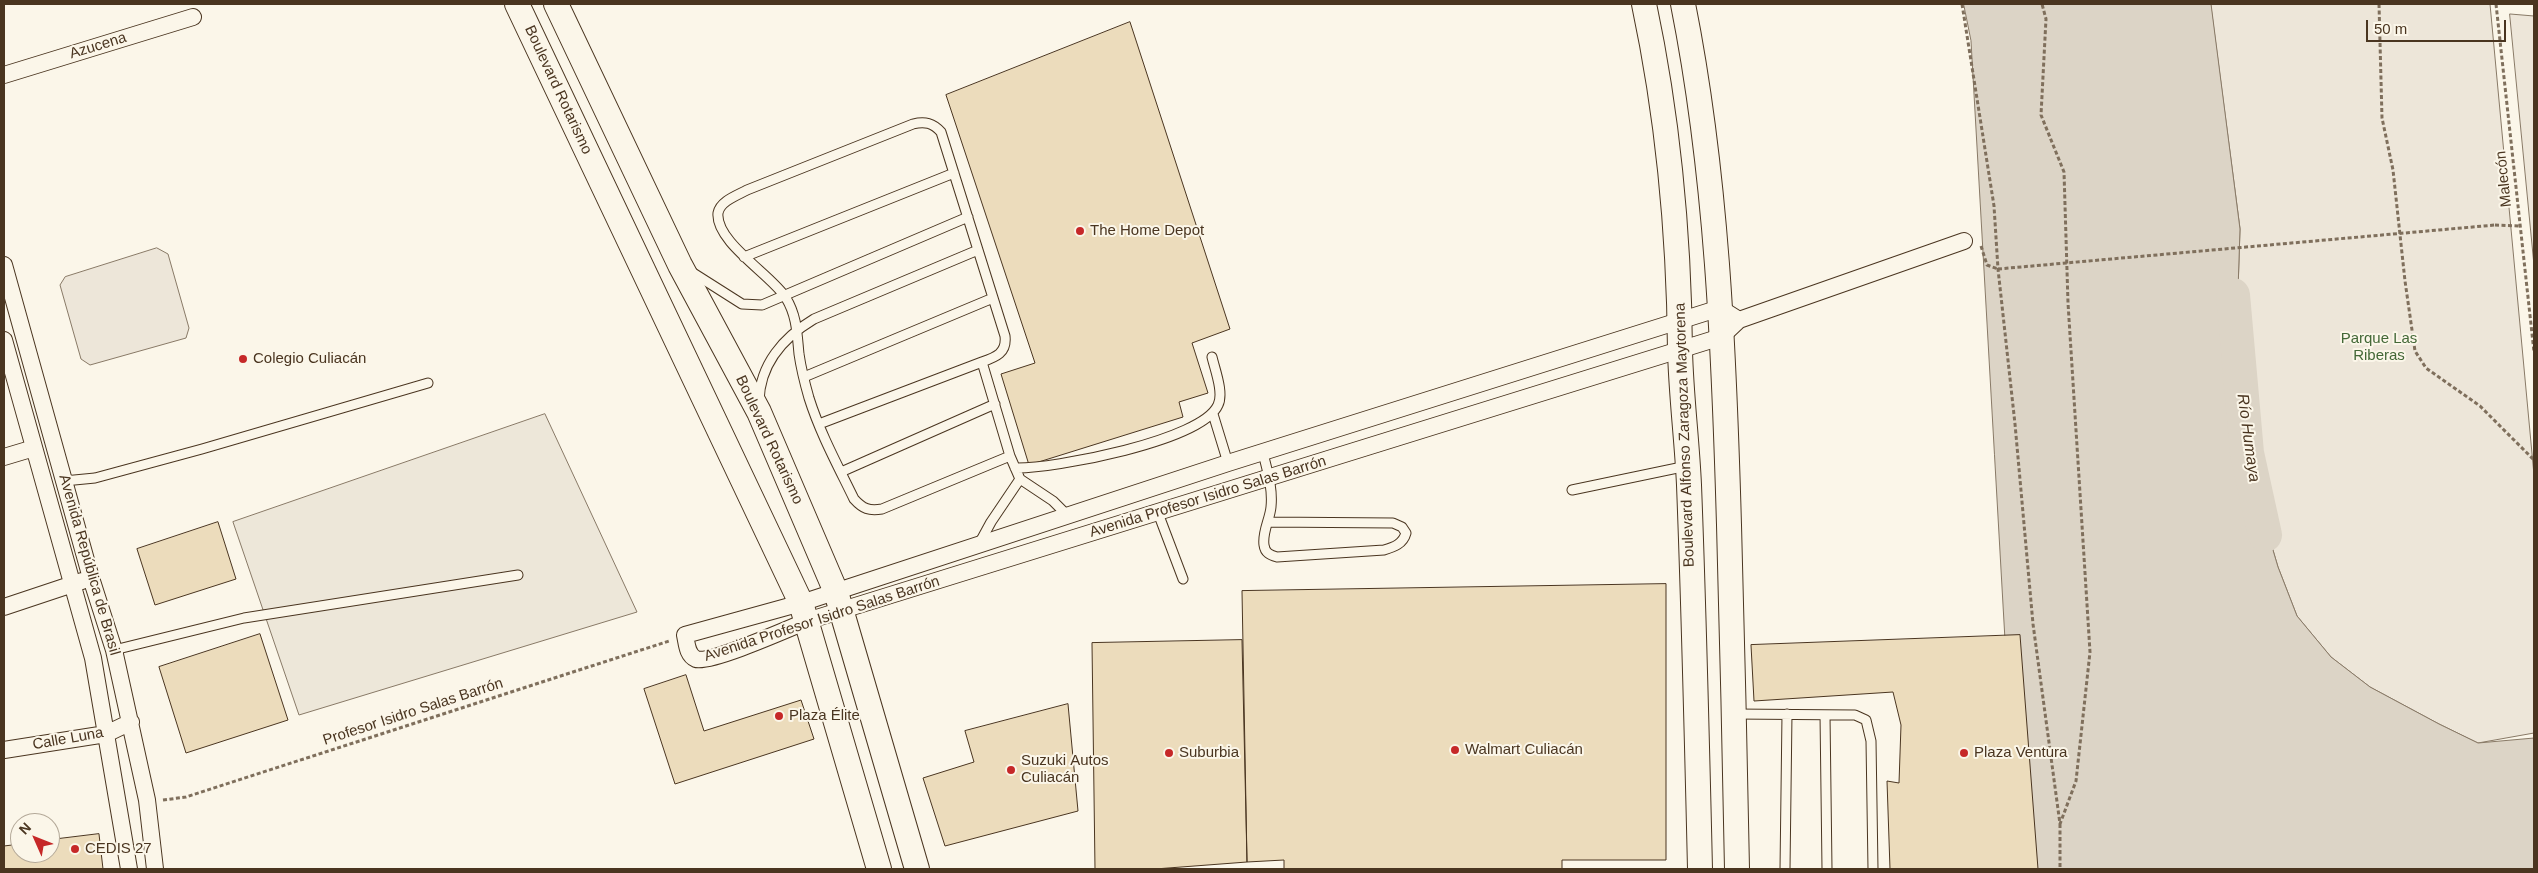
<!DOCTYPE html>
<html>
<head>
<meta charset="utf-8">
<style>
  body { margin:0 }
  #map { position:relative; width:2538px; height:873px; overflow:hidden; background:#fbf6e9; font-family:Arial,sans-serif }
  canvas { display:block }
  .frame { position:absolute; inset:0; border:5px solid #4a3520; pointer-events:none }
  .north { position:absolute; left:10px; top:813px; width:50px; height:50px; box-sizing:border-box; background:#fbf6e9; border:1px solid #b4a999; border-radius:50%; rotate:314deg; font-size:14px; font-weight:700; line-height:20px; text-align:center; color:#4a3520 }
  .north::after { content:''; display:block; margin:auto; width:18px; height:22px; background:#c62828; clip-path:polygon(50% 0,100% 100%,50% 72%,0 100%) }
  .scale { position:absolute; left:2366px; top:20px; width:140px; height:22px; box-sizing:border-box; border:2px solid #4a3520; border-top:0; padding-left:6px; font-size:15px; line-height:18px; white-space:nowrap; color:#4a3520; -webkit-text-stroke:4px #fbf6e9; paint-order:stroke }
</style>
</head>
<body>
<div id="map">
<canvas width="2538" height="873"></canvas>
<div class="frame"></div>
<div class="north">N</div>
<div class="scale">50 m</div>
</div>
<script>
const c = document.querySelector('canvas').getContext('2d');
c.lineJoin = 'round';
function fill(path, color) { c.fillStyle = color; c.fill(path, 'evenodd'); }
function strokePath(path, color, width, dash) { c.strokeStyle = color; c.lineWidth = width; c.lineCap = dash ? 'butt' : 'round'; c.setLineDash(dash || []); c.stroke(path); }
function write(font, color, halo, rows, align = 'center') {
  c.font = font + ' Arial,sans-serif'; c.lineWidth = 4; c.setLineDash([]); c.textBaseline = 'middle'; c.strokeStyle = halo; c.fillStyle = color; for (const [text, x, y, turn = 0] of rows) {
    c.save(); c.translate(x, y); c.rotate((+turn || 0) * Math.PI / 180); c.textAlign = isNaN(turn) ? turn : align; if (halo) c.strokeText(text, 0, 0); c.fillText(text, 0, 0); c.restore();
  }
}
const green = new Path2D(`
  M 2211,4 L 2490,4 L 2534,475 L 2534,733 L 2478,743 L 2439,724 L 2370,687 L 2331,657 L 2297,616 L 2278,567 L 2248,466 L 2236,352 L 2240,229 Z
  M 2510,14 L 2534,16 L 2534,265 Z
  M 157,248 L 168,254 L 189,328 L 186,338 L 90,365 L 81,359 L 60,285 L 65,277 Z`);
fill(green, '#ede6d9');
strokePath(green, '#887966', 1);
const parking = new Path2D(`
  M 545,414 L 637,612 L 299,715 L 233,522 Z`);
fill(parking, '#ede7d9');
strokePath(parking, '#887966', 1);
const water = new Path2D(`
  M 1964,4 L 2211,4 L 2240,229 L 2236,352 L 2248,466 L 2278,567 L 2297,616 L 2331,657 L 2370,687 L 2439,724 L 2478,743 L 2534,738 L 2534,869 L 2018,869 L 1971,41 Z`);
fill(water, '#dcd4c6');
strokePath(water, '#887966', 1);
strokePath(new Path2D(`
  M 2233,295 L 2247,453 L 2265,535`), '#dcd4c6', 34);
const building = new Path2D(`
  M 1130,22 L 1230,329 L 1192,343 L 1208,393 L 1179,402 L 1183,417 L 1029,465 L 1001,374 L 1035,363 L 946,95 Z
  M 218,522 L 236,579 L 155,605 L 137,549 Z
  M 1666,584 L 1666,860 L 1562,860 L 1562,869 L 1284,869 L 1284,860 L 1247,862 L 1242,591 Z
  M 260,634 L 288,720 L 186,753 L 159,667 Z
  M 2020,635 L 2038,869 L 1890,869 L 1887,781 L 1899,783 L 1901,725 L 1893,692 L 1754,701 L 1751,645 Z
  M 1242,640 L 1247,862 L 1155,869 L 1095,869 L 1092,643 Z
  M 686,675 L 704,731 L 801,700 L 814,739 L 675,784 L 644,689 Z
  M 1068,704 L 1078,811 L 945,846 L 923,778 L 974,762 L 965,731 Z
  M 99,834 L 103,869 L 4,869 L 4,846 L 20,844 L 20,853 L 50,853 L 50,840 Z`);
fill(building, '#ecdcbc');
strokePath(building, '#4a3520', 1);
const lane = new Path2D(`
  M 744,257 L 954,173
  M 690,271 L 742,304 L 762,305 L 968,217
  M 982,362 C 996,357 1007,353 1005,336 L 941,132 C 933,123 925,121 913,124 L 747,190 C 738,195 720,201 718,213 C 715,242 773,276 786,298 C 797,316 797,334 799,354 C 801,368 805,384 809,398 C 820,433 838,466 854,499 C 863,509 869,511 882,509 L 1010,456
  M 804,377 L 993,298
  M 759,401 C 760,364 784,337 814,319 L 978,250
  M 1213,414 L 1228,463
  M 819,424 L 982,362 L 1010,456 L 1020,479 L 1053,501 L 1068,516
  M 1263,453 C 1267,470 1273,488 1271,507 C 1270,519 1262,532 1264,545 C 1265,553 1270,555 1277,557 L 1384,550 C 1394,547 1403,544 1406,533 L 1402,527 L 1393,523 L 1268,522
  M 1015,468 C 1053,469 1202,441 1218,405 C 1224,393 1215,370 1212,357
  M 841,472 L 995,404
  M 64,481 L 95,478 L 202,449 L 428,383
  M 1572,490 L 1687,466
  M 1158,513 L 1183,579
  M 979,544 L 991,522 L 1020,479
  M 114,650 L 244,618 L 518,575
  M 1734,714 L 1855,715 L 1866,720 L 1871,741 L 1873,869
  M 1825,715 L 1827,869
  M 1785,869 L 1787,714`);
const street = new Path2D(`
  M 4,75 L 193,17
  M 4,265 L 91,578 L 114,650 L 147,800 L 155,869
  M 1739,320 L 1720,308 L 1228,463 L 801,603 L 685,635 C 687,644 687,655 696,659 C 709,664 790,628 807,621 L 1721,337 L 1739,320 L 1964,241
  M 4,340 L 93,658 L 129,869
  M 4,457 L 34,448
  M 4,607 L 82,581
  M 4,750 L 106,734 L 131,722`);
const secondary = new Path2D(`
  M 517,4 L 801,603 L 879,869
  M 556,4 L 680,265 L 759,412 L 836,592 L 917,869
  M 1644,4 C 1668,117 1679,235 1680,350 C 1681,395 1687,440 1689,485 C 1694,613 1697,741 1700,869
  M 1683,4 C 1717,175 1724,350 1729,525 C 1732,640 1735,754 1737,869`);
strokePath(lane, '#4a3520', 11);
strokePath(street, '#4a3520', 18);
strokePath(secondary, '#4a3520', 26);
strokePath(new Path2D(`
  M 1962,4 L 1994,206 L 1998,269 L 2015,424 L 2033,624 L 2060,824 L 2076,781 L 2090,652 L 2068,303 L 2064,172 L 2041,115 L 2046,19 L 2042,4
  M 2379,4 L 2382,118 L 2393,170 L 2405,281 L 2415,351 L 2426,368 L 2480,406 L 2534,460
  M 2496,4 L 2534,352
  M 2495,225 L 2520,226
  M 1981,246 L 1987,265 L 1998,269
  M 163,800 L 186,797 L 669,641
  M 2060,824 L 2060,869`), '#7f6f5c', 3, [4, 2.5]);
strokePath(lane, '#fbf6e9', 9);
strokePath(street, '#fbf6e9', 16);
strokePath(secondary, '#fbf6e9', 24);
strokePath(new Path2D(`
  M 1998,269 L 2495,225`), '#7f6f5c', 3, [4, 2.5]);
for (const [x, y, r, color] of [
  [1080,231,5,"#c62828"],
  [243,359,5,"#c62828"],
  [779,716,5,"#c62828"],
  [1455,750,5,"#c62828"],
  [1169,753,5,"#c62828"],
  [1964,753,5,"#c62828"],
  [1011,770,5,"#c62828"],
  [75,849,5,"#c62828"]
]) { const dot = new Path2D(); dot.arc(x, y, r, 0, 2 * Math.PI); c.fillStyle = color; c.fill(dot); strokePath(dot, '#fbf6e9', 2); }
write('15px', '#4a3520', '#fbf6e9', [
  ["Azucena",98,46,-17],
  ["Boulevard Rotarismo",558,90,65],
  ["Malecón",2504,179,-96],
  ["Boulevard Alfonso Zaragoza Maytorena",1685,435,-92],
  ["Boulevard Rotarismo",769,440,65],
  ["Avenida Profesor Isidro Salas Barrón",1208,497,-17],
  ["Avenida República de Brasil",89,565,74],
  ["Avenida Profesor Isidro Salas Barrón",822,619,-18],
  ["Profesor Isidro Salas Barrón",413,712,-18],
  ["Calle Luna",68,739,-10]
]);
write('15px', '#4a3520', '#fbf6e9', [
  ["The Home Depot",1090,231],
  ["Colegio Culiacán",253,359],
  ["Plaza Élite",789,716],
  ["Walmart Culiacán",1465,750],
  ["Suburbia",1179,753],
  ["Plaza Ventura",1974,753],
  ["Suzuki Autos",1021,761],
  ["Culiacán",1021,778],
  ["CEDIS 27",85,849]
], 'left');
write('15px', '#436837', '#fbf6e9', [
  ["Parque Las",2379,339],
  ["Riberas",2379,356]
]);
write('italic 16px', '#4a3520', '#fbf6e9', [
  ["Río Humaya",2248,438,82]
]);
</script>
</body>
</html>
